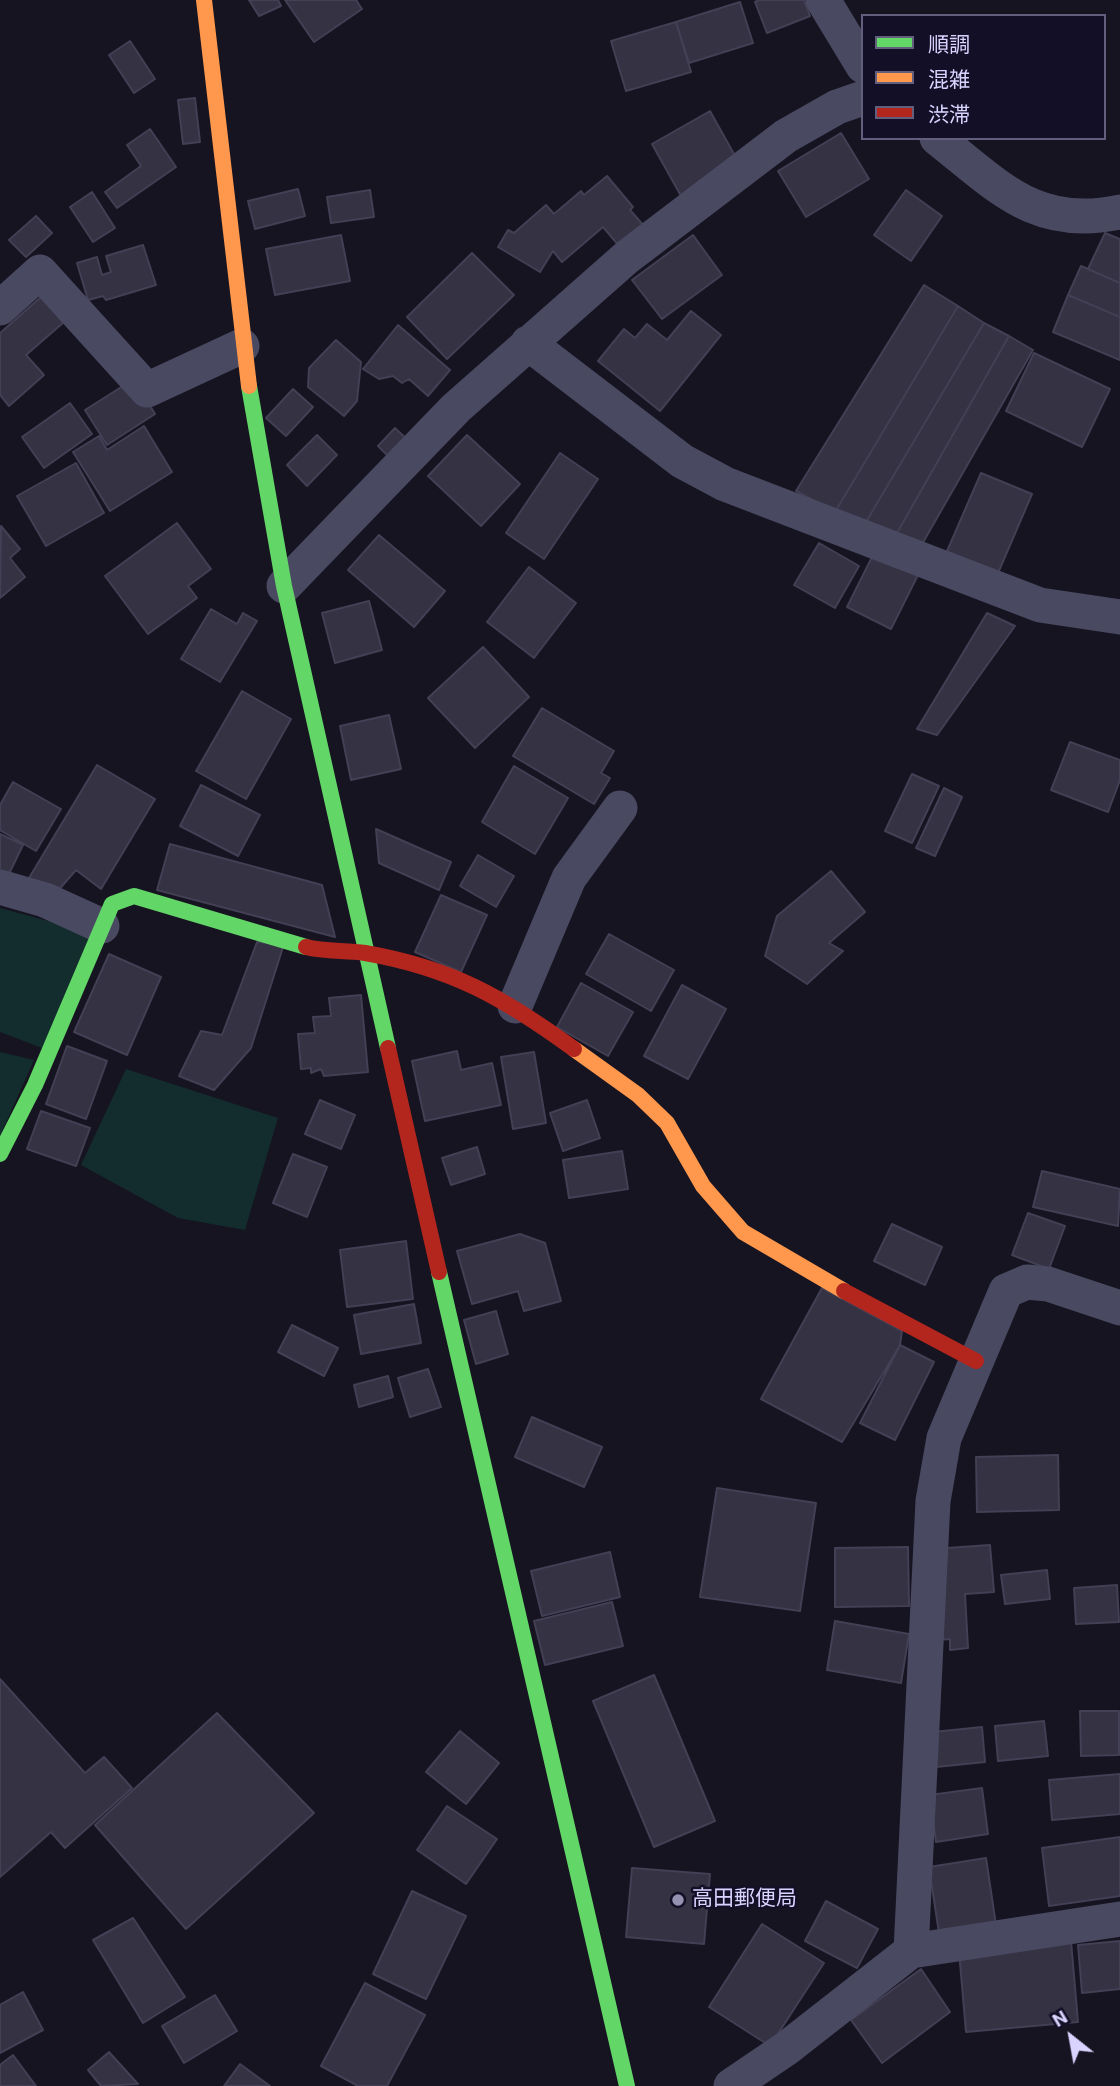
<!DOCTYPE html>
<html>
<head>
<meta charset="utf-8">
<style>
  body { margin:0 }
  #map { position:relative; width:1120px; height:2086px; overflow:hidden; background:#161421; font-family:Roboto,"Noto Sans JP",sans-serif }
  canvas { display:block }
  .legend { position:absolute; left:861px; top:14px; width:245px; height:126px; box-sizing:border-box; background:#130f26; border:2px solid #625e7d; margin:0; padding:9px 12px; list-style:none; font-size:21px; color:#d9d4ff }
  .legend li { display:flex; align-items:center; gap:14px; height:35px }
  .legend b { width:35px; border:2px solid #625e7d }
  .north { position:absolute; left:1036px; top:2002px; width:70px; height:70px; -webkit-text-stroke:5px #130f26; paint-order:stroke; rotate:329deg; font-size:19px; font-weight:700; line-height:28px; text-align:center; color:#d9d4ff }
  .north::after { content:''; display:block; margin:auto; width:24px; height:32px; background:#d9d4ff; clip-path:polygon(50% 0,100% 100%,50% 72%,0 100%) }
</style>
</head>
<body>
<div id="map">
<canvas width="1120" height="2086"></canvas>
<ul class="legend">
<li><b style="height:9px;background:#63d668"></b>順調</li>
<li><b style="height:9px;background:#ff974d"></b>混雑</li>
<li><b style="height:9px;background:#b3261e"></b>渋滞</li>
</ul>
<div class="north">N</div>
</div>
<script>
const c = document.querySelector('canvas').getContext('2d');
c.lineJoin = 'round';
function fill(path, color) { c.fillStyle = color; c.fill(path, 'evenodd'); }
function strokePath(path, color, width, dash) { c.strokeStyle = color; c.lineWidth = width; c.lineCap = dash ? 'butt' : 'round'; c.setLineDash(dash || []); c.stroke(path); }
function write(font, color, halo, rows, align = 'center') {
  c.font = font + ' Roboto,"Noto Sans JP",sans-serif'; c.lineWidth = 5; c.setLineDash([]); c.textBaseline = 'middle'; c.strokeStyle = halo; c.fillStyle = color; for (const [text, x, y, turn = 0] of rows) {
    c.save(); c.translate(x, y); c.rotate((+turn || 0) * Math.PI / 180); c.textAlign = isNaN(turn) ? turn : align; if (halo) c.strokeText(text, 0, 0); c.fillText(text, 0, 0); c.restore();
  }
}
fill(new Path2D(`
  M 0,908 L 93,933 L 42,1048 L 0,1032 Z
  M 0,1052 L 34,1060 L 0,1136 Z
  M 126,1069 L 278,1118 L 245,1230 L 178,1218 L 81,1165 Z`), '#132c2d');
const building = new Path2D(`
  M 249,0 L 278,0 L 281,6 L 259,16 Z
  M 285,0 L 356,0 L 362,9 L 314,42 Z
  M 759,0 L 804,0 L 810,16 L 767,33 L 755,2 Z
  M 740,2 L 753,43 L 689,63 L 676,22 Z
  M 676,22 L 691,72 L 626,91 L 611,41 Z
  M 130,41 L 155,79 L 134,93 L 109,55 Z
  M 195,98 L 200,142 L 183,144 L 178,100 Z
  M 710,111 L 739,163 L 681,196 L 652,144 Z
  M 150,129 L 176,167 L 117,208 L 105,192 L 141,166 L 127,145 Z
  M 841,133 L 869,179 L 806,217 L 778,171 Z
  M 607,176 L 633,207 L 630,210 L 644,226 L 620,247 L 603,227 L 562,262 L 553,251 L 540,272 L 498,247 L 508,230 L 514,233 L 546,205 L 554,214 L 581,191 L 584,195 Z
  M 298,189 L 305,216 L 255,229 L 248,201 Z
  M 370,190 L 374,217 L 331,223 L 327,197 Z
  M 906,190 L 942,216 L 911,261 L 874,235 Z
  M 92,192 L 115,228 L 93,242 L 70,207 Z
  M 36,216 L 52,233 L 26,257 L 9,240 Z
  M 1105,233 L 1120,239 L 1120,283 L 1088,269 Z
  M 341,235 L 350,281 L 275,295 L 266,249 Z
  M 693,235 L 722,275 L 662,319 L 632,280 Z
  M 143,245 L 156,285 L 106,300 L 103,296 L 88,300 L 77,263 L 97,257 L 102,275 L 111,272 L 106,256 Z
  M 472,253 L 514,295 L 447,359 L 407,317 Z
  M 1081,266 L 1120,283 L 1120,317 L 1068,295 Z
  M 924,285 L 958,306 L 835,512 L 796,491 Z
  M 1068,295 L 1120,317 L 1120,360 L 1053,332 Z
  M 41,297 L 64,322 L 26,355 L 44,375 L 9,406 L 0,395 L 0,333 Z
  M 958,306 L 984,323 L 863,527 L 835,512 Z
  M 691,311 L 721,335 L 660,411 L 598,361 L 624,329 L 635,338 L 647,324 L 667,340 Z
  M 984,323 L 1009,336 L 893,540 L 863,527 Z
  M 398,325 L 450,370 L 428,396 L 409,379 L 402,383 L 393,376 L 379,379 L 363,369 Z
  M 1009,336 L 1033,350 L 917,553 L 893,540 Z
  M 336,340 L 361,362 L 357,401 L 344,416 L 308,387 L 309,368 Z
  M 1034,353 L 1110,389 L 1082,447 L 1006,411 Z
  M 134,379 L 155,414 L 107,445 L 85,410 Z
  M 293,389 L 313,407 L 286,436 L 266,418 Z
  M 70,403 L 92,434 L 44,468 L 22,437 Z
  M 144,426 L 172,472 L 110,511 L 73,452 L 99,436 L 107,450 Z
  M 395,428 L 414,446 L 396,464 L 378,446 Z
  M 317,435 L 337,455 L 307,486 L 287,465 Z
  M 467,435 L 520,484 L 481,526 L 428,476 Z
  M 560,453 L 598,479 L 544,559 L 506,533 Z
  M 76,463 L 104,513 L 46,546 L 17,496 Z
  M 981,473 L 1032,494 L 995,580 L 944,558 Z
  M 177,523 L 211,569 L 188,586 L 197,598 L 148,634 L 105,576 Z
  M 1,526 L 20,549 L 10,558 L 25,577 L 0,598 Z
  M 379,535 L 445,591 L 414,627 L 348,570 Z
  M 819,543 L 859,566 L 835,608 L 794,585 Z
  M 874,553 L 918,575 L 891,629 L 847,607 Z
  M 529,567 L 576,603 L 534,658 L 487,622 Z
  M 369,601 L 382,650 L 335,663 L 322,613 Z
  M 211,609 L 237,624 L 243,613 L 257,621 L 220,682 L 181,659 Z
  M 987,613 L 1015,626 L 937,735 L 917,729 Z
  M 483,647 L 529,697 L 475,748 L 428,698 Z
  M 242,691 L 291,719 L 246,799 L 196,771 Z
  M 542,708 L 614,751 L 601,773 L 610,778 L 594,804 L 513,756 Z
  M 389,715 L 401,769 L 351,780 L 340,726 Z
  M 1070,742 L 1120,760 L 1120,780 L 1108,812 L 1051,790 Z
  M 97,765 L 155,799 L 101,889 L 76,870 L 56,893 L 29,878 Z
  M 514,766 L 568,798 L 535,854 L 482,822 Z
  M 912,774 L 939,786 L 912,843 L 885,831 Z
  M 13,782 L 61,809 L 36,851 L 0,830 L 0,805 Z
  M 201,785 L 260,815 L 238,856 L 180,826 Z
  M 944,788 L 962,797 L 935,856 L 916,848 Z
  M 376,829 L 451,862 L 439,890 L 379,863 Z
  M 0,834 L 23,845 L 5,882 L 0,879 Z
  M 170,844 L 322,885 L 335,937 L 157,890 Z
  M 478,855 L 514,876 L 496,907 L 460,886 Z
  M 831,871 L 865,912 L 829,943 L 843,951 L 807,984 L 765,956 L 777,916 Z
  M 441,895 L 487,915 L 461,972 L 415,952 Z
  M 609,934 L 674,970 L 651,1011 L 586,974 Z
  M 257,942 L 284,944 L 251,1048 L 214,1090 L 179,1076 L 201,1031 L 222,1035 Z
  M 109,954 L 161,977 L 127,1055 L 74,1032 Z
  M 581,983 L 633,1012 L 608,1056 L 557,1027 Z
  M 682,985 L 726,1009 L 688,1079 L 644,1056 Z
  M 361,995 L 368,1072 L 324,1076 L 321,1069 L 311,1073 L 311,1068 L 301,1069 L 298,1034 L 315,1033 L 313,1017 L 331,1016 L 329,998 Z
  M 67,1046 L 107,1061 L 86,1119 L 46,1104 Z
  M 457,1051 L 461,1070 L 492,1063 L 501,1105 L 425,1121 L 412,1061 Z
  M 534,1052 L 546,1123 L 513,1129 L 501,1057 Z
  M 320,1100 L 355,1115 L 341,1149 L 305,1134 Z
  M 587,1100 L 600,1138 L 563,1151 L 550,1113 Z
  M 41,1111 L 90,1128 L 76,1166 L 27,1149 Z
  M 477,1147 L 485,1174 L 451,1185 L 442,1158 Z
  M 622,1151 L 628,1189 L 569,1198 L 563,1160 Z
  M 293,1154 L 327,1167 L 307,1217 L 273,1203 Z
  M 1042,1171 L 1120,1189 L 1118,1226 L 1033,1207 Z
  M 1028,1213 L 1065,1226 L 1049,1269 L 1012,1255 Z
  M 892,1224 L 942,1247 L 925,1285 L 874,1261 Z
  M 520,1234 L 545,1243 L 561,1301 L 524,1311 L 518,1291 L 472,1304 L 457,1251 Z
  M 406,1241 L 413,1299 L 347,1307 L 340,1250 Z
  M 822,1288 L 902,1331 L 900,1345 L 842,1442 L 761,1399 Z
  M 414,1304 L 421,1343 L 361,1354 L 354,1315 Z
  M 496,1311 L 508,1354 L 476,1364 L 464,1320 Z
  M 292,1325 L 338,1348 L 324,1376 L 278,1352 Z
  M 900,1345 L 934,1362 L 895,1440 L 860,1423 Z
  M 428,1369 L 441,1407 L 410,1417 L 398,1378 Z
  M 388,1376 L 393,1397 L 359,1407 L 354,1385 Z
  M 532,1417 L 602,1447 L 584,1487 L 515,1457 Z
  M 1058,1455 L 1059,1510 L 977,1512 L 976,1457 Z
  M 717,1488 L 816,1503 L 800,1611 L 700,1597 Z
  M 990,1545 L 994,1592 L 965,1594 L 968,1648 L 950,1650 L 950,1639 L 939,1640 L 933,1549 Z
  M 908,1547 L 909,1606 L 835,1607 L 835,1548 Z
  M 610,1552 L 620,1597 L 542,1616 L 531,1571 Z
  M 1047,1570 L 1050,1599 L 1005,1604 L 1001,1575 Z
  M 1117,1585 L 1119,1622 L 1076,1624 L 1074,1588 Z
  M 612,1602 L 623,1646 L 545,1665 L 534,1621 Z
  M 835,1621 L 909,1634 L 901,1683 L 827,1670 Z
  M 654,1675 L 715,1821 L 654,1847 L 593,1701 Z
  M 0,1679 L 85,1773 L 104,1757 L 132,1788 L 65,1848 L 51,1832 L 0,1877 Z
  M 1080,1711 L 1119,1711 L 1119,1755 L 1081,1756 Z
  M 217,1713 L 314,1813 L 186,1929 L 95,1825 Z
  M 1044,1721 L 1048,1756 L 998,1761 L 995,1726 Z
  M 982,1727 L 985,1762 L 936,1767 L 933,1732 Z
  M 460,1731 L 499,1763 L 466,1804 L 426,1772 Z
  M 1120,1774 L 1120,1814 L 1052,1820 L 1049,1780 Z
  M 982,1788 L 988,1834 L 936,1842 L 930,1795 Z
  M 447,1806 L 497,1839 L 466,1884 L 417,1850 Z
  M 1120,1837 L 1120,1896 L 1049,1906 L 1042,1848 Z
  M 986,1858 L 996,1925 L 939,1933 L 929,1867 Z
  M 632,1868 L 710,1874 L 704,1944 L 626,1937 Z
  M 412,1891 L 466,1916 L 426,1999 L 373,1974 Z
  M 826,1901 L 878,1929 L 857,1968 L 805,1941 Z
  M 133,1918 L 185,1997 L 143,2023 L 93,1940 Z
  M 762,1924 L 824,1963 L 770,2046 L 709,2007 Z
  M 1071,1941 L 1078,2022 L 966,2032 L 959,1951 Z
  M 1120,1941 L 1120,1989 L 1082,1993 L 1078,1945 Z
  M 921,1969 L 950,2012 L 882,2063 L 851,2020 Z
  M 365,1983 L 425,2015 L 387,2086 L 358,2086 L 321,2066 Z
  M 23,1992 L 43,2030 L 0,2053 L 0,2005 Z
  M 215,1995 L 237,2031 L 184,2063 L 162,2026 Z
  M 109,2052 L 138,2084 L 101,2086 L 88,2070 Z
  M 13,2055 L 36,2086 L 0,2086 L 0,2065 Z
  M 240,2064 L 270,2086 L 224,2086 Z`);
fill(building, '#343243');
strokePath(building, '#433f54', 2);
strokePath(new Path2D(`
  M 823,0 L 863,66
  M 937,138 C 999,187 1036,230 1120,212
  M 0,308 L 40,272 L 147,390 L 242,346
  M 528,343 L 682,461 L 725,484 L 1040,605 L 1120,617
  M 284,586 L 456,408 L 627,257 L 786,136 L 837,107 L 863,98
  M 0,887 L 45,900 L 102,926
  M 515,1006 L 569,878 L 620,808
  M 911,1951 L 933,1501 L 944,1438 L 1006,1291 L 1027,1282 L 1048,1284 L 1120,1308
  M 731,2086 L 787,2048 L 911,1951 L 1120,1919`), '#4a4962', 35);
strokePath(new Path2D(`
  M 249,386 L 284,586 L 388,1048
  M 0,1154 L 35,1085 L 112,904 L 134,896 L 306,947
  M 439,1272 L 627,2086`), '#63d668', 16);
strokePath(new Path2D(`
  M 204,0 L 249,386
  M 574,1049 L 638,1095 L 667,1123 L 703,1186 L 743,1232 L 844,1291`), '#ff974d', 16);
strokePath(new Path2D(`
  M 306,947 C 325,952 346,950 365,953 C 452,968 504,998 574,1049
  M 388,1048 L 439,1272
  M 844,1291 L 976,1361`), '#b3261e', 16);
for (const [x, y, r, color] of [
  [678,1900,7,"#9591b1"]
]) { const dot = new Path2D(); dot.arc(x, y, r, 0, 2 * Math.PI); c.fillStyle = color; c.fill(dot); strokePath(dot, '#130f26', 2.5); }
write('21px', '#d9d4ff', '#130f26', [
  ["高田郵便局",692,1900]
], 'left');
</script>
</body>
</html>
